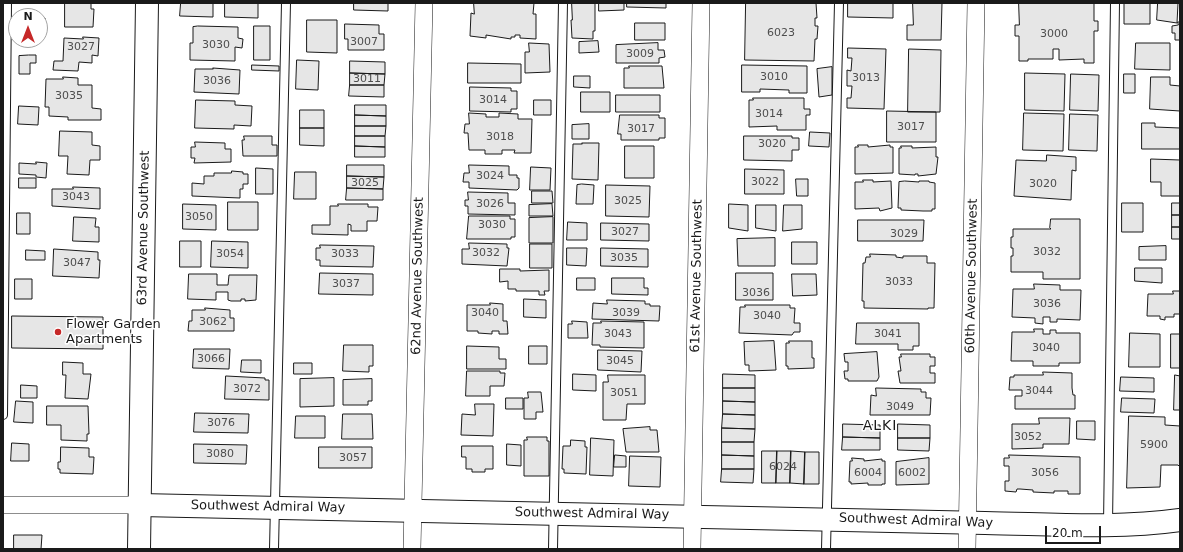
<!DOCTYPE html>
<html>
<head>
<meta charset="utf-8">
<style>
  body { margin:0 }
  #map { position:relative; width:1183px; height:552px; overflow:hidden; background:#fff; font-family:"DejaVu Sans",sans-serif }
  canvas { display:block }
  .frame { position:absolute; inset:0; border:4px solid #1a1a1a; pointer-events:none }
  .north { position:absolute; left:8px; top:8px; width:40px; height:40px; box-sizing:border-box; background:#fff; border:1px solid #a3a3a3; border-radius:50%; rotate:0deg; font-size:11px; font-weight:700; line-height:16px; text-align:center; color:#1a1a1a }
  .north::after { content:''; display:block; margin:auto; width:14px; height:18px; background:#c62828; clip-path:polygon(50% 0,100% 100%,50% 72%,0 100%) }
  .scale { position:absolute; left:1045px; top:526px; width:56px; height:18px; box-sizing:border-box; border:2px solid #1a1a1a; border-top:0; padding-left:5px; font-size:12px; line-height:14px; white-space:nowrap; color:#1a1a1a; -webkit-text-stroke:3px #fff; paint-order:stroke }
</style>
</head>
<body>
<div id="map">
<canvas width="1183" height="552"></canvas>
<div class="frame"></div>
<div class="north">N</div>
<div class="scale">20 m</div>
</div>
<script>
const c = document.querySelector('canvas').getContext('2d');
c.lineJoin = 'round';
function fill(path, color) { c.fillStyle = color; c.fill(path, 'evenodd'); }
function strokePath(path, color, width, dash) { c.strokeStyle = color; c.lineWidth = width; c.lineCap = dash ? 'butt' : 'round'; c.setLineDash(dash || []); c.stroke(path); }
function write(font, color, halo, rows, align = 'center') {
  c.font = font + ' "DejaVu Sans",sans-serif'; c.lineWidth = 3; c.setLineDash([]); c.textBaseline = 'middle'; c.strokeStyle = halo; c.fillStyle = color; for (const [text, x, y, turn = 0] of rows) {
    c.save(); c.translate(x, y); c.rotate((+turn || 0) * Math.PI / 180); c.textAlign = isNaN(turn) ? turn : align; if (halo) c.strokeText(text, 0, 0); c.fillText(text, 0, 0); c.restore();
  }
}
const building = new Path2D(`
  M 65,3 L 91,3 L 91,9 L 94,9 L 93,27 L 65,27 Z
  M 181,3 L 213,3 L 213,17 L 180,16 Z
  M 225,3 L 258,3 L 258,18 L 225,17 Z
  M 354,3 L 388,3 L 388,11 L 354,10 Z
  M 474,3 L 534,3 L 533,14 L 536,14 L 536,39 L 520,38 L 520,35 L 515,35 L 515,37 L 511,37 L 511,39 L 486,35 L 486,38 L 470,36 L 471,13 L 474,14 Z
  M 572,3 L 595,3 L 595,31 L 593,31 L 593,39 L 572,38 L 571,20 L 572,20 Z
  M 599,3 L 624,3 L 624,10 L 599,11 Z
  M 627,3 L 666,3 L 666,8 L 627,7 Z
  M 746,3 L 816,3 L 817,18 L 815,18 L 815,26 L 818,26 L 817,39 L 815,39 L 814,61 L 745,60 Z
  M 848,3 L 893,3 L 893,18 L 848,17 Z
  M 913,3 L 942,3 L 941,40 L 907,40 L 907,25 L 913,25 Z
  M 1019,3 L 1094,3 L 1094,21 L 1098,21 L 1098,31 L 1094,31 L 1094,63 L 1084,63 L 1084,59 L 1059,60 L 1059,49 L 1053,49 L 1053,59 L 1028,59 L 1028,61 L 1019,61 L 1019,36 L 1015,36 L 1015,25 L 1019,25 Z
  M 1125,3 L 1150,3 L 1150,24 L 1124,24 L 1124,4 Z
  M 1158,3 L 1178,3 L 1177,23 L 1157,20 Z
  M 40,18 L 45,18 L 45,29 L 40,29 Z
  M 307,20 L 337,20 L 337,53 L 307,52 Z
  M 1178,22 L 1180,22 L 1180,40 L 1175,40 L 1175,33 L 1172,33 L 1172,26 L 1178,25 Z
  M 635,23 L 665,23 L 665,40 L 635,40 Z
  M 345,24 L 379,25 L 379,34 L 384,34 L 384,50 L 348,50 L 348,39 L 345,39 Z
  M 198,26 L 238,27 L 238,38 L 243,39 L 242,48 L 235,47 L 235,61 L 190,60 L 190,43 L 193,43 L 193,27 Z
  M 254,26 L 270,26 L 270,60 L 254,60 Z
  M 83,37 L 99,38 L 98,56 L 92,55 L 92,63 L 79,62 L 78,71 L 53,70 L 54,61 L 63,61 L 64,38 L 83,39 Z
  M 598,41 L 599,52 L 579,53 L 579,42 Z
  M 529,43 L 549,44 L 550,72 L 525,73 L 525,52 L 529,52 Z
  M 658,43 L 658,50 L 664,50 L 665,57 L 659,58 L 659,63 L 616,63 L 616,45 Z
  M 1136,43 L 1170,43 L 1170,70 L 1135,69 Z
  M 848,48 L 886,49 L 884,109 L 847,108 L 847,98 L 851,98 L 852,86 L 847,86 L 847,70 L 851,71 L 852,58 L 848,58 Z
  M 909,49 L 941,50 L 940,112 L 908,112 Z
  M 29,55 L 36,55 L 36,63 L 30,63 L 30,74 L 19,74 L 19,56 Z
  M 297,60 L 319,61 L 318,90 L 296,89 Z
  M 350,61 L 385,62 L 385,74 L 350,73 Z
  M 468,63 L 521,64 L 521,83 L 468,83 Z
  M 252,65 L 279,66 L 279,71 L 252,70 Z
  M 742,65 L 807,66 L 807,93 L 789,93 L 789,90 L 760,89 L 760,92 L 742,92 Z
  M 629,66 L 662,66 L 664,88 L 624,88 L 624,68 L 629,68 Z
  M 832,67 L 832,95 L 819,97 L 817,69 Z
  M 213,68 L 240,70 L 239,94 L 194,92 L 195,69 L 213,69 Z
  M 350,73 L 385,74 L 384,85 L 350,85 Z
  M 1025,73 L 1065,74 L 1064,111 L 1025,110 Z
  M 1071,74 L 1099,75 L 1098,111 L 1070,110 Z
  M 1124,74 L 1135,74 L 1135,93 L 1124,93 Z
  M 574,76 L 590,76 L 590,88 L 574,87 Z
  M 63,77 L 78,78 L 78,85 L 92,85 L 92,108 L 101,109 L 101,120 L 68,120 L 68,117 L 49,116 L 49,107 L 45,107 L 46,79 L 63,79 Z
  M 1151,77 L 1170,77 L 1170,85 L 1180,86 L 1180,111 L 1150,109 Z
  M 350,85 L 384,85 L 384,97 L 349,96 Z
  M 470,87 L 511,88 L 511,91 L 517,91 L 517,109 L 511,109 L 511,112 L 470,111 Z
  M 581,92 L 610,92 L 610,112 L 581,112 Z
  M 616,95 L 660,95 L 660,112 L 616,112 Z
  M 753,98 L 804,98 L 804,109 L 810,109 L 810,115 L 806,115 L 806,130 L 777,130 L 777,126 L 749,127 L 749,100 L 753,100 Z
  M 196,100 L 235,101 L 235,105 L 252,106 L 251,126 L 234,125 L 234,129 L 195,128 Z
  M 534,100 L 551,100 L 551,115 L 534,115 Z
  M 355,105 L 386,105 L 386,116 L 355,115 Z
  M 19,106 L 39,107 L 38,125 L 18,124 Z
  M 300,110 L 324,110 L 324,128 L 300,128 Z
  M 887,111 L 936,112 L 936,142 L 887,142 Z
  M 469,113 L 486,114 L 486,117 L 499,117 L 499,113 L 518,114 L 518,119 L 532,119 L 531,153 L 514,153 L 515,150 L 502,150 L 502,154 L 485,154 L 485,150 L 469,150 L 468,133 L 464,133 L 465,124 L 469,124 Z
  M 1024,113 L 1064,114 L 1063,151 L 1023,150 Z
  M 1070,114 L 1098,115 L 1097,151 L 1069,150 Z
  M 355,115 L 386,116 L 386,126 L 355,126 Z
  M 620,115 L 659,115 L 659,118 L 665,118 L 665,138 L 659,138 L 659,140 L 621,140 L 621,134 L 618,134 Z
  M 1142,123 L 1155,123 L 1155,127 L 1180,128 L 1180,149 L 1142,149 Z
  M 589,124 L 589,139 L 572,139 L 572,125 Z
  M 355,126 L 386,126 L 385,136 L 355,136 Z
  M 300,128 L 324,128 L 324,146 L 300,145 Z
  M 60,131 L 92,132 L 92,145 L 100,146 L 100,160 L 90,160 L 89,175 L 67,174 L 68,156 L 59,156 Z
  M 810,132 L 830,133 L 829,147 L 809,146 Z
  M 244,136 L 272,136 L 272,145 L 277,145 L 277,156 L 243,156 L 242,140 L 244,140 Z
  M 355,136 L 385,136 L 385,147 L 355,146 Z
  M 744,136 L 792,136 L 792,138 L 799,138 L 799,150 L 792,150 L 792,161 L 744,160 Z
  M 195,142 L 225,143 L 225,149 L 231,149 L 231,162 L 194,163 L 195,158 L 191,158 L 191,147 L 195,147 Z
  M 582,143 L 599,143 L 598,180 L 572,179 L 573,144 L 582,144 Z
  M 858,145 L 868,145 L 868,147 L 890,145 L 890,147 L 893,147 L 893,173 L 855,174 L 855,147 L 858,147 Z
  M 355,146 L 385,147 L 385,157 L 355,157 Z
  M 625,146 L 654,146 L 654,178 L 625,178 Z
  M 901,146 L 912,146 L 912,148 L 936,147 L 936,157 L 938,157 L 936,174 L 918,176 L 918,174 L 915,174 L 915,175 L 899,174 L 899,148 L 901,148 Z
  M 1047,155 L 1076,157 L 1076,171 L 1072,170 L 1071,200 L 1014,196 L 1016,160 L 1046,161 Z
  M 1151,159 L 1180,160 L 1180,196 L 1161,196 L 1161,182 L 1151,182 Z
  M 36,162 L 47,163 L 46,178 L 36,177 L 36,175 L 19,174 L 19,163 L 36,164 Z
  M 347,165 L 384,165 L 384,177 L 347,176 Z
  M 469,165 L 509,166 L 509,175 L 517,175 L 517,178 L 519,178 L 519,188 L 517,190 L 469,188 L 469,182 L 463,182 L 464,173 L 469,173 Z
  M 531,167 L 551,168 L 550,190 L 530,190 Z
  M 256,168 L 273,169 L 273,194 L 256,194 Z
  M 745,169 L 784,170 L 784,194 L 745,194 Z
  M 232,171 L 243,172 L 243,174 L 248,174 L 248,184 L 243,184 L 243,189 L 240,189 L 240,198 L 192,196 L 192,183 L 204,184 L 204,176 L 214,176 L 214,173 L 231,173 Z
  M 295,172 L 316,172 L 316,199 L 294,199 Z
  M 347,176 L 384,177 L 383,189 L 347,188 Z
  M 19,178 L 36,178 L 36,188 L 19,188 Z
  M 796,179 L 808,179 L 808,196 L 797,196 Z
  M 863,180 L 873,180 L 873,182 L 891,181 L 892,208 L 880,211 L 879,208 L 855,209 L 855,182 L 863,182 Z
  M 905,181 L 919,182 L 919,181 L 929,181 L 929,182 L 935,183 L 935,209 L 932,209 L 932,211 L 923,211 L 901,210 L 901,208 L 898,208 L 899,182 Z
  M 582,184 L 594,185 L 593,204 L 576,204 L 577,185 Z
  M 606,185 L 650,186 L 649,217 L 606,216 Z
  M 73,187 L 100,188 L 100,209 L 52,206 L 52,189 L 73,189 Z
  M 347,188 L 383,189 L 383,200 L 346,200 Z
  M 532,191 L 552,191 L 553,203 L 532,203 Z
  M 468,192 L 508,193 L 508,203 L 515,203 L 515,215 L 468,214 L 468,206 L 465,206 L 465,200 L 468,200 Z
  M 228,202 L 258,202 L 258,230 L 228,230 Z
  M 1122,203 L 1143,203 L 1143,232 L 1122,232 Z
  M 1172,203 L 1180,203 L 1180,215 L 1172,215 Z
  M 183,204 L 216,205 L 216,230 L 183,229 Z
  M 338,204 L 368,204 L 368,207 L 378,207 L 377,221 L 367,221 L 367,231 L 351,231 L 351,225 L 348,224 L 348,235 L 312,234 L 312,225 L 330,225 L 330,206 L 338,206 Z
  M 552,204 L 553,216 L 529,216 L 529,205 Z
  M 729,204 L 748,205 L 748,231 L 729,228 Z
  M 756,205 L 776,205 L 776,231 L 756,228 Z
  M 784,205 L 802,205 L 802,229 L 783,231 Z
  M 17,213 L 30,213 L 30,234 L 17,234 Z
  M 1172,215 L 1180,215 L 1180,227 L 1172,227 Z
  M 469,216 L 510,216 L 510,219 L 515,219 L 515,237 L 511,237 L 511,239 L 467,239 Z
  M 74,217 L 96,218 L 95,227 L 99,227 L 99,242 L 73,241 Z
  M 553,217 L 553,243 L 529,243 L 529,218 Z
  M 1051,219 L 1080,219 L 1080,279 L 1043,279 L 1043,272 L 1011,272 L 1011,256 L 1013,256 L 1013,248 L 1011,248 L 1011,237 L 1013,237 L 1013,229 L 1051,229 L 1050,228 Z
  M 858,220 L 924,220 L 923,241 L 858,241 Z
  M 568,222 L 587,223 L 587,240 L 567,240 Z
  M 601,223 L 649,224 L 649,241 L 601,240 Z
  M 1172,227 L 1180,227 L 1180,239 L 1172,239 Z
  M 775,238 L 775,266 L 738,266 L 737,239 Z
  M 180,241 L 201,241 L 201,267 L 180,267 Z
  M 212,241 L 248,242 L 248,268 L 211,267 Z
  M 792,242 L 817,242 L 817,264 L 792,264 Z
  M 469,243 L 507,244 L 507,248 L 509,248 L 507,266 L 462,264 L 462,249 L 469,249 Z
  M 530,244 L 552,244 L 552,268 L 530,268 Z
  M 320,245 L 374,246 L 373,267 L 320,266 L 320,260 L 316,260 L 316,248 L 320,248 Z
  M 1166,246 L 1166,260 L 1139,260 L 1139,247 Z
  M 567,248 L 587,248 L 586,266 L 567,265 Z
  M 601,248 L 648,249 L 648,267 L 601,266 Z
  M 54,249 L 98,252 L 98,260 L 100,260 L 99,278 L 53,276 Z
  M 26,250 L 45,251 L 45,260 L 26,260 Z
  M 870,254 L 896,255 L 896,257 L 903,258 L 903,256 L 927,256 L 927,263 L 935,263 L 934,308 L 928,308 L 928,309 L 864,308 L 864,301 L 862,301 L 863,263 L 865,263 L 866,257 L 870,257 Z
  M 1135,268 L 1162,268 L 1162,283 L 1135,281 Z
  M 500,269 L 520,269 L 520,271 L 549,270 L 549,291 L 544,291 L 545,295 L 539,295 L 539,291 L 516,291 L 516,289 L 508,289 L 508,281 L 500,282 Z
  M 320,273 L 373,274 L 373,295 L 319,294 Z
  M 736,273 L 773,273 L 773,300 L 736,300 Z
  M 189,274 L 217,274 L 217,285 L 228,285 L 229,275 L 257,275 L 256,300 L 245,301 L 245,299 L 241,299 L 241,301 L 231,301 L 228,300 L 228,292 L 216,292 L 216,300 L 188,299 Z
  M 792,274 L 816,274 L 817,295 L 793,296 Z
  M 577,278 L 595,278 L 595,290 L 577,290 Z
  M 612,278 L 644,278 L 644,288 L 648,288 L 648,295 L 612,294 Z
  M 15,279 L 32,279 L 32,299 L 15,299 Z
  M 1034,284 L 1060,285 L 1060,290 L 1081,290 L 1080,320 L 1057,319 L 1057,322 L 1050,322 L 1050,317 L 1043,317 L 1043,324 L 1035,323 L 1035,318 L 1012,317 L 1013,289 L 1034,289 Z
  M 1173,291 L 1180,291 L 1180,314 L 1174,314 L 1174,317 L 1165,317 L 1165,320 L 1160,319 L 1160,316 L 1147,316 L 1148,294 L 1173,294 Z
  M 524,299 L 546,300 L 546,318 L 524,317 Z
  M 607,300 L 645,301 L 645,304 L 650,304 L 650,306 L 660,306 L 659,321 L 592,319 L 593,303 L 607,304 Z
  M 490,303 L 503,304 L 503,321 L 507,321 L 508,334 L 499,334 L 499,331 L 492,331 L 492,334 L 478,333 L 478,331 L 467,331 L 467,305 L 490,305 Z
  M 745,305 L 790,305 L 790,308 L 795,308 L 794,323 L 800,323 L 800,332 L 794,332 L 792,335 L 739,333 L 740,307 L 745,307 Z
  M 205,308 L 230,310 L 230,318 L 234,318 L 234,331 L 188,331 L 189,321 L 192,321 L 192,310 L 205,310 Z
  M 12,316 L 103,317 L 103,349 L 12,348 Z
  M 572,321 L 587,322 L 588,338 L 568,338 L 568,324 L 572,324 Z
  M 601,321 L 644,322 L 644,348 L 600,347 L 600,345 L 592,345 L 593,323 L 601,323 Z
  M 857,323 L 919,323 L 919,346 L 913,346 L 913,350 L 898,350 L 898,344 L 856,344 Z
  M 1034,329 L 1043,329 L 1043,334 L 1050,334 L 1050,330 L 1056,330 L 1056,333 L 1080,333 L 1080,363 L 1059,363 L 1059,366 L 1033,366 L 1033,361 L 1011,361 L 1012,332 L 1034,332 Z
  M 1130,333 L 1160,334 L 1160,367 L 1129,367 Z
  M 1171,334 L 1180,334 L 1180,368 L 1171,368 Z
  M 774,341 L 776,370 L 749,371 L 749,365 L 745,365 L 744,342 Z
  M 789,341 L 812,341 L 812,358 L 814,358 L 814,368 L 788,369 L 788,366 L 786,366 L 786,343 L 789,343 Z
  M 344,345 L 373,345 L 373,366 L 369,366 L 369,372 L 343,371 Z
  M 467,346 L 499,347 L 499,359 L 506,359 L 506,369 L 467,369 Z
  M 529,346 L 547,346 L 547,364 L 529,364 Z
  M 194,349 L 230,349 L 229,369 L 193,368 Z
  M 598,350 L 642,351 L 641,372 L 598,370 Z
  M 877,352 L 879,377 L 877,381 L 848,381 L 848,379 L 845,379 L 844,371 L 848,371 L 848,362 L 845,362 L 844,354 Z
  M 901,354 L 930,354 L 930,357 L 935,357 L 935,366 L 930,366 L 930,373 L 935,373 L 935,383 L 900,383 L 898,371 L 901,371 L 899,357 L 901,357 Z
  M 242,360 L 261,360 L 261,373 L 241,372 Z
  M 63,362 L 83,363 L 83,374 L 91,374 L 88,399 L 65,398 L 66,375 L 63,375 Z
  M 294,363 L 312,363 L 312,374 L 294,374 Z
  M 467,371 L 500,371 L 500,373 L 505,373 L 504,386 L 490,386 L 490,396 L 466,396 Z
  M 1043,372 L 1072,373 L 1072,388 L 1073,395 L 1075,395 L 1075,409 L 1015,409 L 1015,396 L 1022,396 L 1022,390 L 1009,390 L 1010,377 L 1014,377 L 1014,375 L 1043,375 Z
  M 573,374 L 596,375 L 596,391 L 573,390 Z
  M 723,374 L 755,375 L 755,388 L 723,388 Z
  M 608,375 L 645,375 L 645,404 L 627,404 L 626,420 L 603,420 L 603,382 L 608,382 Z
  M 1175,375 L 1180,376 L 1180,410 L 1174,410 Z
  M 226,376 L 265,378 L 265,380 L 269,380 L 269,400 L 225,399 Z
  M 1121,377 L 1154,378 L 1154,392 L 1120,391 Z
  M 334,378 L 334,406 L 300,407 L 300,379 Z
  M 372,379 L 372,401 L 368,401 L 368,405 L 343,405 L 343,380 Z
  M 21,385 L 37,386 L 37,398 L 21,398 Z
  M 723,388 L 755,388 L 755,402 L 723,401 Z
  M 876,388 L 921,389 L 921,392 L 926,392 L 926,398 L 931,398 L 930,415 L 870,415 L 871,395 L 876,396 Z
  M 528,392 L 541,392 L 543,412 L 536,412 L 536,419 L 524,419 L 524,398 L 528,398 Z
  M 506,398 L 523,398 L 523,409 L 506,409 Z
  M 1122,398 L 1155,399 L 1154,413 L 1121,412 Z
  M 16,401 L 33,402 L 33,423 L 14,422 Z
  M 723,401 L 755,402 L 755,415 L 723,414 Z
  M 475,404 L 494,404 L 493,436 L 461,435 L 462,414 L 475,415 Z
  M 47,406 L 88,406 L 89,434 L 87,434 L 87,441 L 61,440 L 61,425 L 47,425 Z
  M 195,413 L 249,414 L 248,433 L 194,432 Z
  M 343,414 L 372,414 L 373,439 L 342,439 Z
  M 723,414 L 755,415 L 755,429 L 722,428 Z
  M 296,416 L 325,416 L 325,438 L 295,438 Z
  M 1129,416 L 1165,417 L 1165,425 L 1180,426 L 1180,467 L 1178,465 L 1161,465 L 1160,487 L 1127,488 Z
  M 1039,418 L 1070,418 L 1069,444 L 1043,444 L 1043,448 L 1012,449 L 1012,424 L 1039,424 Z
  M 1077,421 L 1095,421 L 1095,440 L 1077,439 Z
  M 843,424 L 880,425 L 880,438 L 843,437 Z
  M 898,424 L 930,425 L 930,438 L 898,438 Z
  M 650,427 L 650,430 L 657,430 L 659,452 L 626,452 L 623,429 Z
  M 722,428 L 755,429 L 754,442 L 722,442 Z
  M 527,437 L 547,437 L 547,441 L 549,441 L 549,476 L 524,476 L 524,440 L 527,440 Z
  M 843,437 L 880,438 L 880,450 L 842,450 Z
  M 591,438 L 614,440 L 613,476 L 590,475 Z
  M 898,438 L 930,438 L 929,451 L 898,450 Z
  M 571,440 L 585,441 L 585,447 L 587,447 L 586,474 L 564,473 L 564,469 L 562,469 L 563,446 L 570,446 Z
  M 722,442 L 754,442 L 754,456 L 722,455 Z
  M 12,443 L 29,444 L 29,461 L 11,461 Z
  M 194,444 L 247,445 L 246,464 L 194,463 Z
  M 507,444 L 521,445 L 521,466 L 507,465 Z
  M 462,446 L 493,446 L 493,469 L 485,469 L 485,472 L 472,472 L 472,469 L 466,469 L 466,457 L 462,457 Z
  M 61,447 L 89,448 L 89,457 L 94,457 L 93,474 L 60,473 L 60,469 L 58,469 L 58,462 L 60,462 Z
  M 319,447 L 372,447 L 372,468 L 319,468 Z
  M 762,451 L 777,451 L 776,483 L 762,483 Z
  M 777,451 L 791,451 L 790,483 L 776,483 Z
  M 791,451 L 805,452 L 804,484 L 790,483 Z
  M 805,452 L 819,452 L 819,484 L 804,484 Z
  M 615,455 L 626,456 L 626,467 L 614,467 Z
  M 722,455 L 754,456 L 754,469 L 722,469 Z
  M 1009,455 L 1080,457 L 1080,494 L 1068,494 L 1068,491 L 1054,491 L 1054,493 L 1033,492 L 1033,490 L 1020,489 L 1017,489 L 1016,492 L 1005,491 L 1005,481 L 1009,481 L 1009,466 L 1004,466 L 1004,458 L 1009,458 Z
  M 630,456 L 661,457 L 660,487 L 629,486 Z
  M 852,458 L 864,459 L 864,461 L 882,459 L 882,461 L 885,461 L 885,484 L 882,484 L 882,485 L 868,485 L 868,483 L 851,484 L 851,482 L 849,482 L 850,461 L 852,461 Z
  M 929,458 L 929,484 L 896,485 L 896,462 Z
  M 722,469 L 754,469 L 753,483 L 721,482 Z
  M 14,535 L 42,535 L 41,549 L 14,549 Z`);
fill(building, '#e6e6e6');
strokePath(building, '#1a1a1a', 1);
const lane = new Path2D(`
  M 3,415 L 7,3
  M 1108,524 L 1115,3
  M 274,549 L 286,3
  M 553,549 L 563,3
  M 826,549 L 839,3`);
const street = new Path2D(`
  M 3,505 L 140,505
  M 412,549 L 424,3
  M 692,549 L 701,3
  M 967,549 L 976,3`);
const secondary = new Path2D(`
  M 140,505 L 985,523 C 1050,524 1116,529 1180,520
  M 139,549 L 147,3`);
strokePath(lane, '#1a1a1a', 10);
strokePath(street, '#1a1a1a', 18);
strokePath(secondary, '#1a1a1a', 24);
strokePath(lane, '#fff', 8);
strokePath(street, '#fff', 17);
strokePath(secondary, '#fff', 22);
for (const [x, y, r, color] of [
  [58,332,4,"#c62828"]
]) { const dot = new Path2D(); dot.arc(x, y, r, 0, 2 * Math.PI); c.fillStyle = color; c.fill(dot); strokePath(dot, '#fff', 1.5); }
write('11px', '#4d4d4d', null, [
  ["6023",781,33],
  ["3000",1054,34],
  ["3007",364,42],
  ["3030",216,45],
  ["3027",81,47],
  ["3009",640,54],
  ["3010",774,77],
  ["3013",866,78],
  ["3011",367,79],
  ["3036",217,81],
  ["3035",69,96],
  ["3014",493,100],
  ["3014",769,114],
  ["3017",911,127],
  ["3017",641,129],
  ["3018",500,137],
  ["3020",772,144],
  ["3024",490,176],
  ["3022",765,182],
  ["3025",365,183],
  ["3020",1043,184],
  ["3043",76,197],
  ["3025",628,201],
  ["3026",490,204],
  ["3050",199,217],
  ["3030",492,225],
  ["3027",625,232],
  ["3029",904,234],
  ["3032",1047,252],
  ["3032",486,253],
  ["3054",230,254],
  ["3033",345,254],
  ["3035",624,258],
  ["3047",77,263],
  ["3033",899,282],
  ["3037",346,284],
  ["3036",756,293],
  ["3036",1047,304],
  ["3040",485,313],
  ["3039",626,313],
  ["3040",767,316],
  ["3062",213,322],
  ["3043",618,334],
  ["3041",888,334],
  ["3040",1046,348],
  ["3066",211,359],
  ["3045",620,361],
  ["3072",247,389],
  ["3044",1039,391],
  ["3051",624,393],
  ["3049",900,407],
  ["3076",221,423],
  ["3052",1028,437],
  ["5900",1154,445],
  ["3080",220,454],
  ["3057",353,458],
  ["6024",783,467],
  ["6004",868,473],
  ["6002",912,473],
  ["3056",1045,473]
]);
write('13px', '#1a1a1a', '#fff', [
  ["63rd Avenue Southwest",144,228,-89],
  ["62nd Avenue Southwest",418,276,-89],
  ["61st Avenue Southwest",697,276,-89],
  ["60th Avenue Southwest",972,276,-89],
  ["Southwest Admiral Way",268,507,1],
  ["Southwest Admiral Way",592,514,1],
  ["Southwest Admiral Way",916,521,2]
]);
write('13px', '#1a1a1a', '#fff', [
  ["Flower Garden",66,325],
  ["Apartments",66,340]
], 'left');
c.letterSpacing = '1px';
write('14px', '#1a1a1a', '#fff', [
  ["ALKI",880,426]
]);
c.letterSpacing = '0px';
</script>
</body>
</html>
